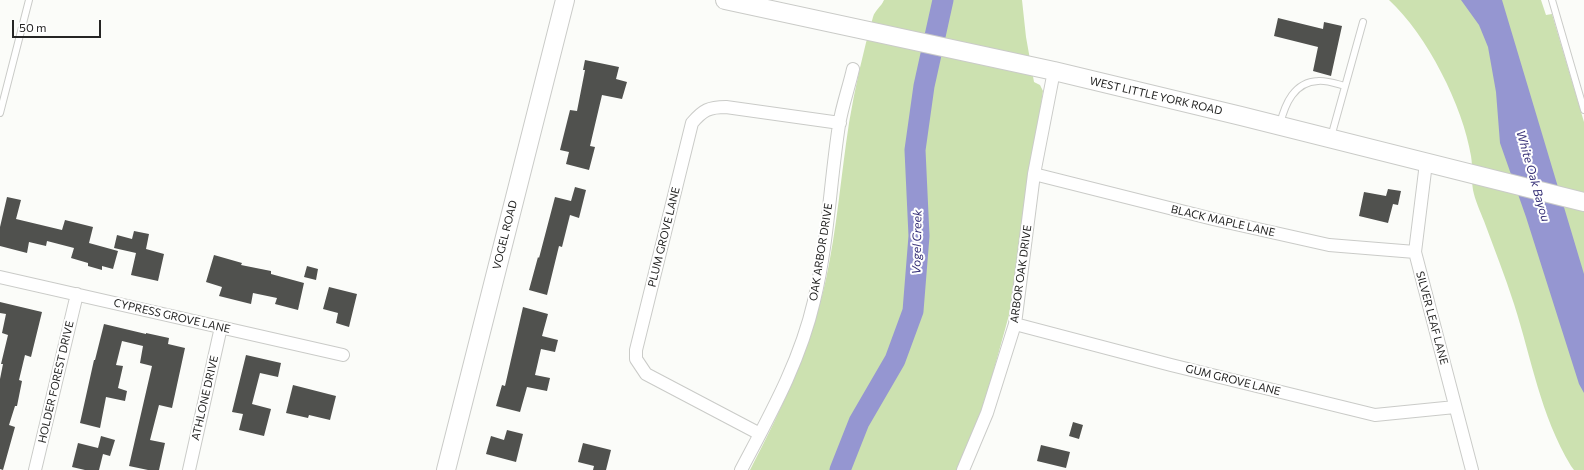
<!DOCTYPE html>
<html>
<head>
<meta charset="utf-8">
<style>
  body { margin:0 }
  #map { position:relative; width:1584px; height:470px; overflow:hidden; background:#fbfcf9; font-family:Commissioner,sans-serif }
  canvas { display:block }
  .scale { position:absolute; left:12px; top:20px; width:89px; height:18px; box-sizing:border-box; border:2px solid #252524; border-top:0; padding-left:5px; font-size:12px; line-height:14px; white-space:nowrap; color:#252524; -webkit-text-stroke:3px #fff; paint-order:stroke }
</style>
</head>
<body>
<div id="map">
<canvas width="1584" height="470"></canvas>
<div class="scale">50 m</div>
</div>
<script>
const c = document.querySelector('canvas').getContext('2d');
c.lineJoin = 'round';
function fill(path, color) { c.fillStyle = color; c.fill(path, 'evenodd'); }
function strokePath(path, color, width, dash) { c.strokeStyle = color; c.lineWidth = width; c.lineCap = dash ? 'butt' : 'round'; c.setLineDash(dash || []); c.stroke(path); }
function write(font, color, halo, rows, align = 'center') {
  c.font = font + ' Commissioner,sans-serif'; c.lineWidth = 4; c.setLineDash([]); c.textBaseline = 'middle'; c.strokeStyle = halo; c.fillStyle = color; for (const [text, x, y, turn = 0] of rows) {
    c.save(); c.translate(x, y); c.rotate((+turn || 0) * Math.PI / 180); c.textAlign = isNaN(turn) ? turn : align; if (halo) c.strokeText(text, 0, 0); c.fillText(text, 0, 0); c.restore();
  }
}
fill(new Path2D(`
  M 884,0 L 1022,0 L 1026,37 L 1034,82 L 1040,85 L 1043,91 L 1014,286 L 1009,315 L 985,402 L 958,470 L 750,470 C 782,409 811,347 826,279 C 837,228 841,175 849,123 C 855,87 863,52 873,17 C 875,10 881,7 884,0 Z
  M 1389,0 L 1541,0 L 1546,15 L 1552,14 L 1584,122 L 1584,470 L 1574,470 L 1571,466 C 1540,414 1532,360 1514,304 C 1505,276 1494,248 1484,221 C 1480,211 1475,200 1473,190 C 1471,179 1473,167 1471,156 C 1463,106 1427,35 1389,0 Z`), '#cce1b0');
fill(new Path2D(`
  M 1461,0 L 1502,0 L 1584,274 L 1584,393 L 1579,384 L 1526,217 L 1500,143 L 1496,92 L 1488,47 L 1479,25 Z`), '#9596d1');
strokePath(new Path2D(`
  M 840,470 L 859,422 L 895,360 L 913,311 L 919,236 L 915,150 L 924,86 L 943,0`), '#9596d1', 21);
fill(new Path2D(`
  M 1278,18 L 1323,29 L 1324,22 L 1342,26 L 1331,76 L 1313,71 L 1318,47 L 1274,36 Z
  M 585,60 L 619,67 L 616,79 L 627,82 L 622,99 L 602,95 L 590,146 L 595,147 L 589,170 L 566,164 L 569,152 L 560,150 L 570,110 L 577,111 L 585,70 L 583,70 Z
  M 575,187 L 586,190 L 579,218 L 570,215 L 562,247 L 559,246 L 547,295 L 529,290 L 538,257 L 539,258 L 555,197 L 571,201 Z
  M 1388,189 L 1401,191 L 1398,205 L 1393,204 L 1388,223 L 1359,216 L 1364,192 L 1386,196 Z
  M 7,197 L 21,200 L 16,219 L 62,230 L 65,220 L 93,227 L 89,243 L 118,251 L 113,269 L 102,266 L 102,270 L 88,266 L 88,263 L 71,258 L 74,248 L 47,241 L 46,246 L 29,242 L 27,253 L 0,246 L 0,227 Z
  M 134,231 L 149,234 L 146,249 L 164,254 L 158,281 L 131,275 L 136,253 L 114,248 L 117,235 L 132,239 Z
  M 214,255 L 242,263 L 241,265 L 271,271 L 271,274 L 304,283 L 298,310 L 275,304 L 277,298 L 253,293 L 251,304 L 219,296 L 222,287 L 206,282 Z
  M 307,266 L 318,269 L 316,280 L 304,277 Z
  M 329,287 L 357,294 L 349,327 L 336,323 L 338,313 L 323,309 Z
  M 0,302 L 42,312 L 31,357 L 25,355 L 19,380 L 22,381 L 17,406 L 15,406 L 9,425 L 15,427 L 3,470 L 0,469 L 0,379 L 3,364 L 1,364 L 8,335 L 2,333 L 6,314 L 0,313 Z
  M 523,307 L 548,314 L 542,336 L 558,340 L 555,352 L 541,349 L 535,375 L 550,378 L 547,391 L 527,387 L 520,412 L 496,406 L 502,385 L 505,386 Z
  M 104,324 L 146,334 L 146,333 L 169,338 L 168,344 L 185,348 L 172,408 L 159,405 L 150,440 L 165,443 L 159,470 L 148,470 L 129,466 L 152,366 L 140,363 L 143,346 L 122,341 L 116,365 L 123,366 L 118,388 L 127,391 L 125,401 L 106,397 L 100,428 L 80,423 L 94,360 L 95,360 Z
  M 246,355 L 281,363 L 278,377 L 260,373 L 252,404 L 271,409 L 264,436 L 239,430 L 243,414 L 232,412 Z
  M 293,385 L 336,396 L 330,420 L 309,415 L 308,418 L 286,413 Z
  M 1073,422 L 1083,425 L 1079,439 L 1069,436 Z
  M 507,430 L 523,434 L 516,462 L 486,454 L 491,436 L 504,440 Z
  M 101,436 L 115,440 L 110,456 L 103,454 L 99,470 L 85,470 L 72,467 L 78,443 L 98,448 Z
  M 583,443 L 611,450 L 606,470 L 593,470 L 594,466 L 578,462 Z
  M 1041,445 L 1070,452 L 1066,468 L 1037,461 Z`), '#50514e');
const lane = new Path2D(`
  M 1552,0 L 1584,110
  M 0,113 L 29,0
  M 1280,124 C 1285,104 1294,82 1318,81 C 1326,80 1337,84 1345,86
  M 1331,137 L 1363,22`);
const street = new Path2D(`
  M 1426,163 L 1415,252 L 1472,470
  M 1034,174 L 1213,219 L 1329,245 L 1415,252
  M 0,277 L 343,355
  M 1015,324 L 1171,365 L 1375,415 L 1455,407
  M 760,434 L 646,374 L 636,359 L 636,350 L 692,123 C 703,110 709,107 726,107 L 840,123
  M 35,470 L 77,294
  M 189,470 L 221,327
  M 741,470 C 770,415 800,362 814,301 C 828,243 830,183 839,125 C 842,106 849,87 853,69
  M 963,470 L 987,413 L 1015,324 L 1034,174 L 1054,71`);
const secondary = new Path2D(`
  M 725,0 L 1054,71 L 1241,116 L 1584,202
  M 446,470 L 565,0`);
strokePath(lane, '#cacbc8', 8);
strokePath(street, '#cacbc8', 14);
strokePath(secondary, '#cacbc8', 20);
strokePath(lane, '#fff', 6);
strokePath(street, '#fff', 12);
strokePath(secondary, '#fff', 18);
write('11px', '#252524', '#fff', [
  ["WEST LITTLE YORK ROAD",1156,96,13],
  ["BLACK MAPLE LANE",1223,221,13],
  ["VOGEL ROAD",505,235,-76],
  ["PLUM GROVE LANE",664,237,-76],
  ["OAK ARBOR DRIVE",821,252,-81],
  ["ARBOR OAK DRIVE",1021,274,-82],
  ["CYPRESS GROVE LANE",172,316,13],
  ["SILVER LEAF LANE",1432,318,75],
  ["GUM GROVE LANE",1233,380,14],
  ["HOLDER FOREST DRIVE",56,382,-77],
  ["ATHLONE DRIVE",205,398,-77]
]);
write('italic 12px', '#393379', '#fff', [
  ["White Oak Bayou",1533,176,74],
  ["Vogel Creek",917,242,-89]
]);
</script>
</body>
</html>
